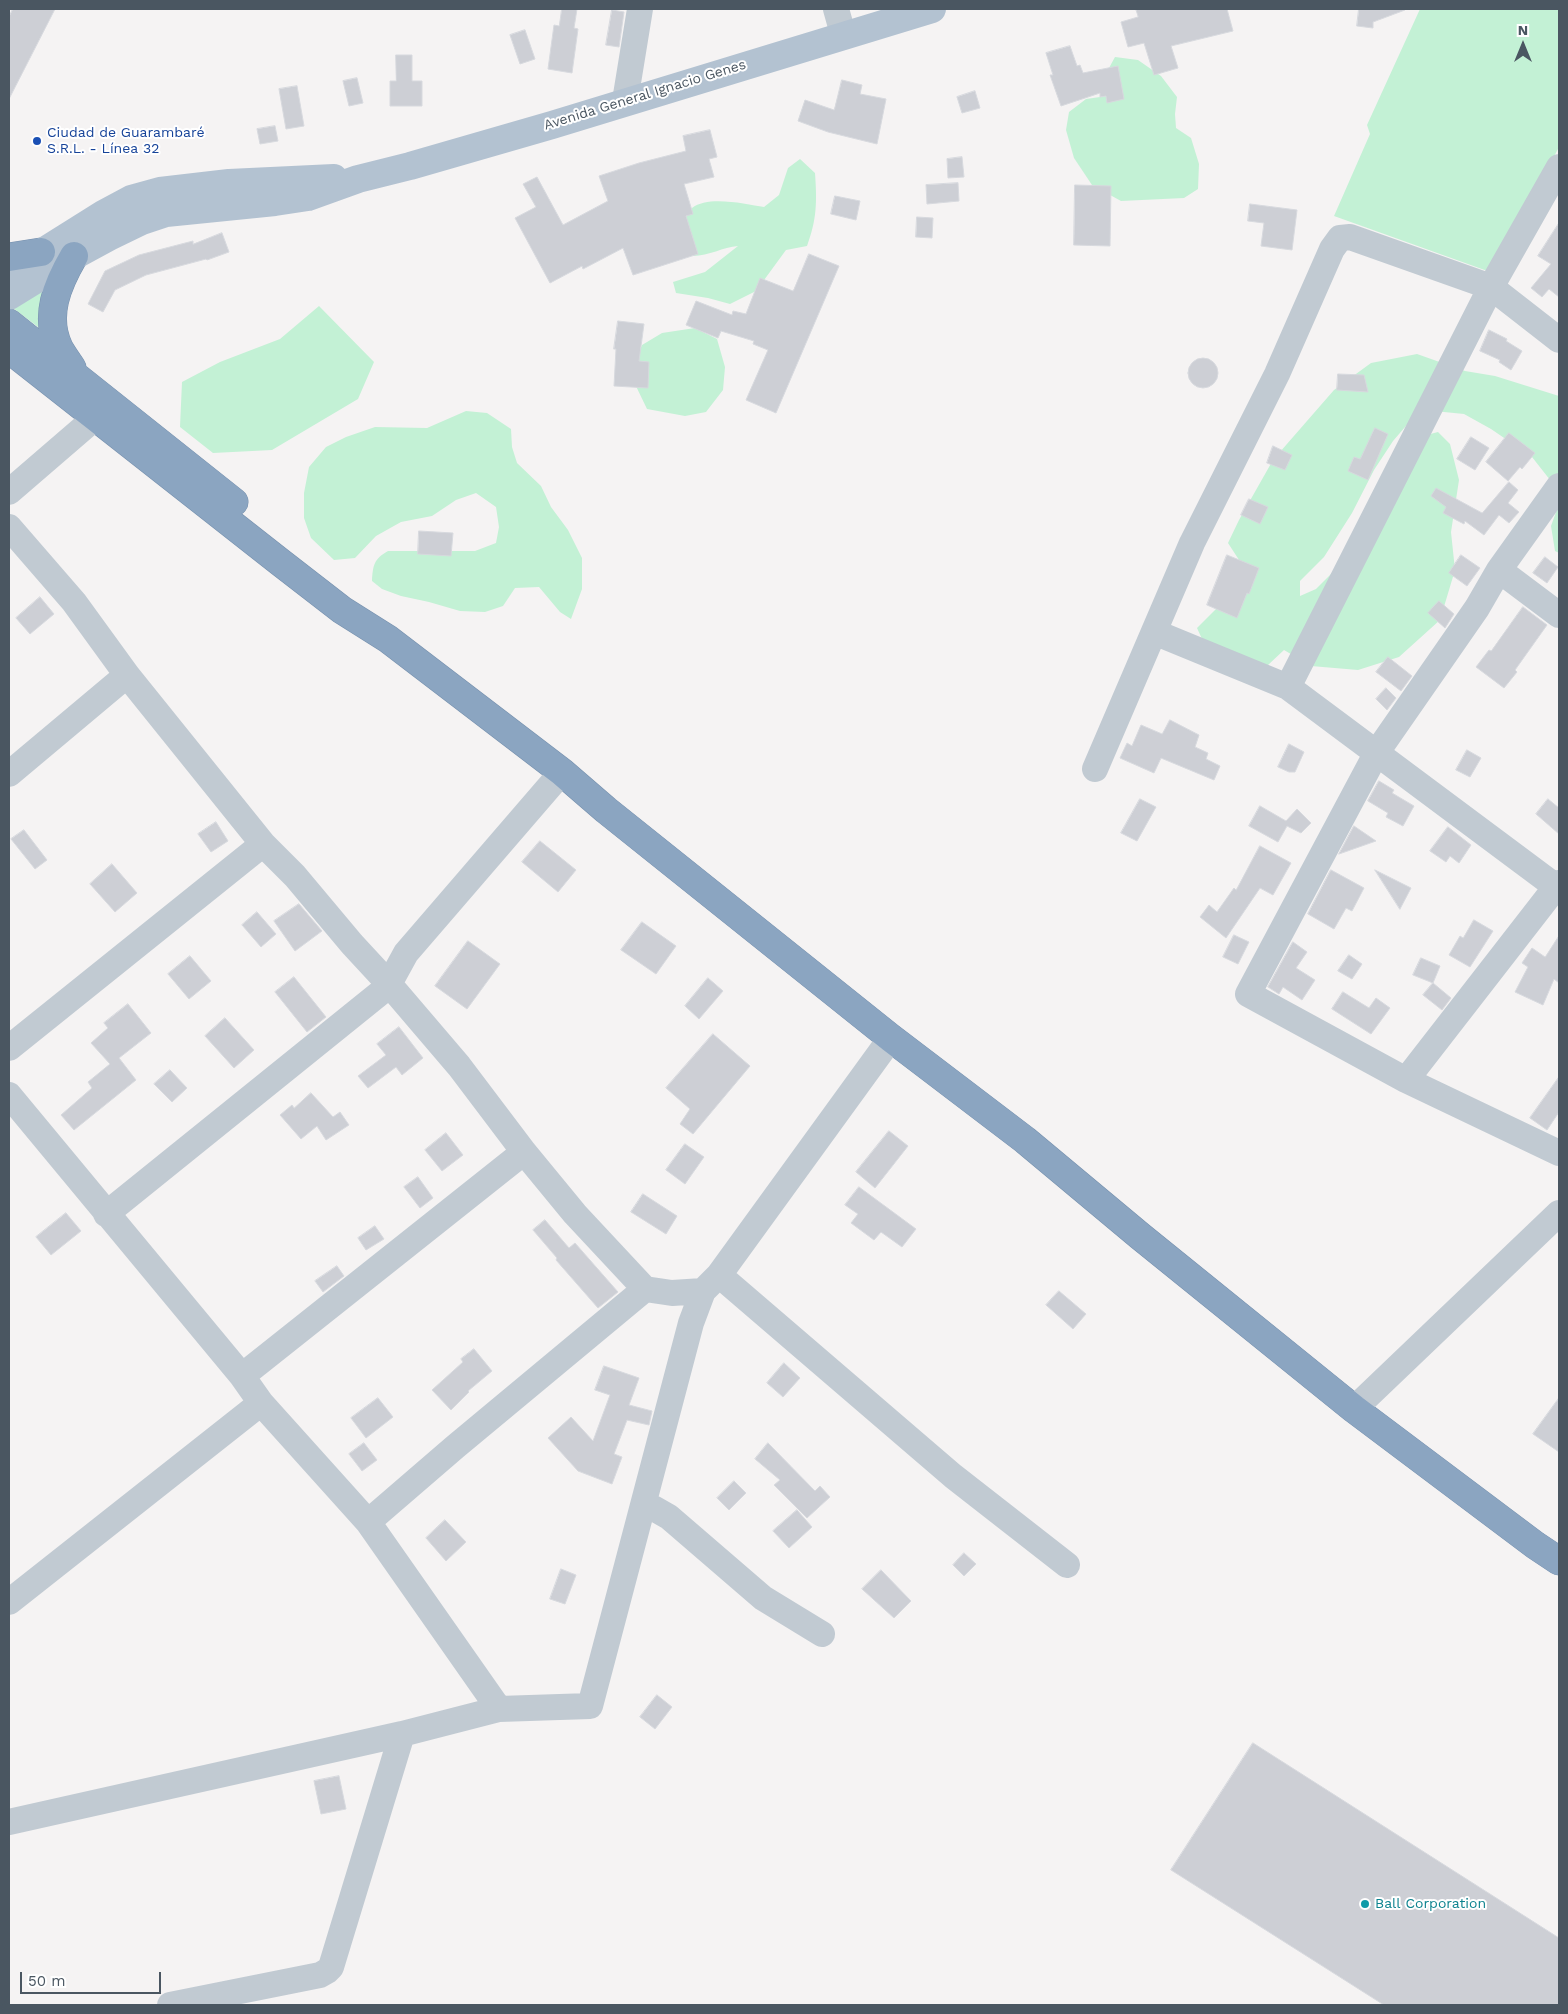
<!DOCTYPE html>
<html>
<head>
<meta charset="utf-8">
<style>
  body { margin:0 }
  #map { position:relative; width:1568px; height:2014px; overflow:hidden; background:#f5f3f3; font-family:"Work Sans",sans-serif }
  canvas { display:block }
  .frame { position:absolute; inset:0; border:10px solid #4a5661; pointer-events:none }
  .north { position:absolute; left:1498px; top:20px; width:50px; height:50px; -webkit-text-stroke:4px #fff; paint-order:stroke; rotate:0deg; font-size:14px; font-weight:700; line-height:20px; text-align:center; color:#4a5661 }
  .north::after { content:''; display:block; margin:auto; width:18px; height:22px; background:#4a5661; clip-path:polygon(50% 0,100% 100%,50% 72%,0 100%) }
  .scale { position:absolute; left:20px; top:1972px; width:141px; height:22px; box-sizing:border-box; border:2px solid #4a5661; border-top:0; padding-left:6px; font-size:15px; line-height:18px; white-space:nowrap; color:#4a5661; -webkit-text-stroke:4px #fff; paint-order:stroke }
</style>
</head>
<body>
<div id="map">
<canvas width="1568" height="2014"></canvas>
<div class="frame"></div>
<div class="north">N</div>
<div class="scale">50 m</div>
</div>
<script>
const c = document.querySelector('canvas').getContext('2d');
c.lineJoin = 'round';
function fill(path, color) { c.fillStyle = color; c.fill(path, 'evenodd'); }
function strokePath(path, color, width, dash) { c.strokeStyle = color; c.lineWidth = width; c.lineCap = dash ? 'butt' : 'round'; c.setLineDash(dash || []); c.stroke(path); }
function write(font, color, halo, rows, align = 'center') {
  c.font = font + ' "Work Sans",sans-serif'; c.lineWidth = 4; c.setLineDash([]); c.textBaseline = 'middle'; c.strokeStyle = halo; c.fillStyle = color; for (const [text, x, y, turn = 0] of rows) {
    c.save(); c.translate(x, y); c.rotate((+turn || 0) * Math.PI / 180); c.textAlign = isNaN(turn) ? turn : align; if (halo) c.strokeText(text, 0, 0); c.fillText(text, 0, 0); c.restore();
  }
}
fill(new Path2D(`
  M 1420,9 L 1559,9 L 1559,147 L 1493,273 L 1334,216 L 1370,134 L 1367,125 Z
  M 1115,57 L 1138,60 L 1161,76 L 1177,97 L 1175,114 L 1176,128 L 1191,138 L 1199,164 L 1198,189 L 1184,198 L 1121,201 L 1092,185 L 1074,158 L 1066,130 L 1069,112 L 1086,99 L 1114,95 L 1109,68 Z
  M 800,159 L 815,173 C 817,202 817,219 807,246 L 786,250 L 756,291 L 730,304 L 708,298 L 676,293 L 673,282 L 705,272 L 738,246 C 723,247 709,256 693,256 L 683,221 C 686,217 689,211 692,208 C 708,195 746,204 764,207 L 779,195 L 788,168 Z
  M 54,277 L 46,333 L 9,305 Z
  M 319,306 L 374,362 L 358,399 L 272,450 L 213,453 L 180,427 L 182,382 L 220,362 L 280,339 Z
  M 695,328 L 717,339 L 725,367 L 723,390 L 706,412 L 685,416 L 647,409 L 634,382 L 632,368 L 642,345 L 662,333 Z
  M 1417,354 L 1465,371 L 1495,376 L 1559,396 L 1559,553 L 1555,551 L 1551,526 L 1559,504 L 1554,485 L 1532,457 L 1491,429 L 1464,414 L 1434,411 L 1412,419 L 1393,441 L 1374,470 L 1352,513 L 1324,557 L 1300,581 L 1300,596 L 1316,589 L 1350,555 L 1419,437 L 1438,432 L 1450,444 L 1459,480 L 1451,532 L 1455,570 L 1440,620 L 1399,657 L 1358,670 L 1311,666 L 1284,650 L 1268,665 L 1213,663 L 1197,628 L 1242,583 L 1241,563 L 1228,543 L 1239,520 L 1273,460 L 1334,390 L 1371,363 Z
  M 466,411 L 487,413 L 511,429 L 512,447 L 517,463 L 541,486 L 551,507 L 568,530 L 582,558 L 582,589 L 571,619 L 560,612 L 539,587 L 515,588 L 503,606 L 485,612 L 460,611 L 429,602 L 401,596 L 382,589 L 372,581 C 373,565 374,559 388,551 L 475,551 L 496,543 L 499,527 L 496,507 L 476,493 L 456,500 L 432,516 L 401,522 L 376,536 L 355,558 L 334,560 L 311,538 L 304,518 L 304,493 L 309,467 L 326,447 L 346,437 L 375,427 L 427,428 Z`), '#c3f1d5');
const building = new Path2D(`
  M 13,9 L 55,9 L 9,99 L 9,17 Z
  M 562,9 L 577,9 L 574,28 L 578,29 L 572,73 L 548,69 L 554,25 L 559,26 Z
  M 1136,9 L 1227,9 L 1233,31 L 1171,46 L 1178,68 L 1154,75 L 1144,43 L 1128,47 L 1121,22 L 1138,17 Z
  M 1359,9 L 1405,9 L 1405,10 L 1373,22 L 1373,28 L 1357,26 Z
  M 612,10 L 624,12 L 619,47 L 606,45 Z
  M 525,30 L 535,59 L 520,64 L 510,35 Z
  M 1070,46 L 1077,66 L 1080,65 L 1083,73 L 1118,66 L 1124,99 L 1107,103 L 1106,96 L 1100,97 L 1100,93 L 1061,106 L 1050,75 L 1053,75 L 1046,53 Z
  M 396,55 L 412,55 L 412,81 L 422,81 L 422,106 L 390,106 L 390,81 L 396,81 Z
  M 357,78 L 363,103 L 349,106 L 343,81 Z
  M 842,80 L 862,85 L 860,94 L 886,99 L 877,144 L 828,132 L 798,121 L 805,100 L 834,110 Z
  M 297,86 L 304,126 L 286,129 L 279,89 Z
  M 975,91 L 980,108 L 962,113 L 957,97 Z
  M 275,126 L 278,141 L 260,144 L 257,129 Z
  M 710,130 L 717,157 L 709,159 L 714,177 L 684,184 L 693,214 L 686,216 L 698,254 L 633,275 L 623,248 L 583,269 L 582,266 L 550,283 L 515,218 L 536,207 L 523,184 L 537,177 L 563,225 L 608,201 L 599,176 L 639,163 L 686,151 L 683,136 Z
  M 962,157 L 964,177 L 948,178 L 947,159 Z
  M 958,183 L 959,201 L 927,204 L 926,185 Z
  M 1075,185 L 1111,186 L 1110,246 L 1074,245 Z
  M 835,196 L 860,201 L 856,220 L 831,214 Z
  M 1250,204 L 1297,210 L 1292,250 L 1261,246 L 1264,223 L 1248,221 Z
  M 917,217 L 933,218 L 932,238 L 916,237 Z
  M 1559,223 L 1559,297 L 1549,289 L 1542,297 L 1531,288 L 1551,264 L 1538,256 Z
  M 222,233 L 229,252 L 207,260 L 206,259 L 146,275 L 115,290 L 103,312 L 88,304 L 105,271 L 139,255 L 193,241 L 193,244 Z
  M 809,254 L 839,266 L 776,413 L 746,400 L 768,350 L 753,344 L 754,341 L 721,331 L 718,338 L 686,325 L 696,301 L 732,315 L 733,311 L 746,314 L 760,278 L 793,291 Z
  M 618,321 L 644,324 L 639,361 L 649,362 L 648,388 L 614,386 L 616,349 L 614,349 Z
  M 1489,330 L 1507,339 L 1506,341 L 1522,351 L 1511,370 L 1499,362 L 1500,360 L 1480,351 Z
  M1188 373a15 15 0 1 1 30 0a15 15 0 1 1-30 0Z
  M 1338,374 L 1364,375 L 1368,392 L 1337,390 Z
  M 1375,428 L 1388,434 L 1368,480 L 1348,471 L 1354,457 L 1360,459 Z
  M 1509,433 L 1535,453 L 1522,469 L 1520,467 L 1508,481 L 1486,462 Z
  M 1471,437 L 1489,448 L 1475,470 L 1457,459 Z
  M 1273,446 L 1292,455 L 1285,470 L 1267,463 Z
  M 1509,482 L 1518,490 L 1508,503 L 1519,512 L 1509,523 L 1499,515 L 1484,535 L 1465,521 L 1464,524 L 1443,513 L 1446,507 L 1431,496 L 1436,488 L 1482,513 Z
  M 1249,499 L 1268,507 L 1260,524 L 1241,515 Z
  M 419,531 L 453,533 L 451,556 L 418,554 Z
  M 1227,555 L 1259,568 L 1249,594 L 1247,593 L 1237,618 L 1207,605 Z
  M 1461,555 L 1480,568 L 1467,586 L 1449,573 Z
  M 1545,557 L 1558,567 L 1547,583 L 1533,573 Z
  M 40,597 L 54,614 L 30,634 L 16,618 Z
  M 1439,601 L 1454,614 L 1445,628 L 1428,613 Z
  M 1523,607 L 1547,625 L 1515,670 L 1517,672 L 1504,688 L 1476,667 L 1489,650 L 1491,651 Z
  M 1388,657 L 1412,676 L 1401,691 L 1376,672 Z
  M 1386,688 L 1396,698 L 1387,710 L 1376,699 Z
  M 1170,720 L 1199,735 L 1195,747 L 1208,753 L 1206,759 L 1220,766 L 1214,780 L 1161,758 L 1154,773 L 1120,758 L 1127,743 L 1132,746 L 1141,725 L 1162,734 Z
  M 1289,744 L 1304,752 L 1295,772 L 1289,772 L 1278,767 Z
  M 1467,750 L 1481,758 L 1470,777 L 1456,770 Z
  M 1379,781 L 1394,790 L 1392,793 L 1414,806 L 1403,826 L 1386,817 L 1388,813 L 1368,801 Z
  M 1140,799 L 1156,807 L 1137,841 L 1121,833 Z
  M 1548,799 L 1559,808 L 1559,834 L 1536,814 Z
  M 1260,806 L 1286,821 L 1297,809 L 1311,823 L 1301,833 L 1287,826 L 1278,842 L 1249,826 Z
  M 216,822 L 228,841 L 211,852 L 198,834 Z
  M 1354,826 L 1376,841 L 1339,854 Z
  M 1448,827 L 1471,845 L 1459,863 L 1450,856 L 1446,862 L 1430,851 Z
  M 24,830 L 47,860 L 35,869 L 11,839 Z
  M 540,841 L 576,870 L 558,892 L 522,862 Z
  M 1260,846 L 1291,863 L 1273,895 L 1260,888 L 1226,938 L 1200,917 L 1209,905 L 1217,912 L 1234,888 L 1236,890 Z
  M 112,864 L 137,893 L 115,912 L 90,884 Z
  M 1331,870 L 1364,888 L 1352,911 L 1346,908 L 1334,929 L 1308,914 Z
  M 1375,870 L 1411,888 L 1400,909 Z
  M 299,904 L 322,931 L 295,951 L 274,921 Z
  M 257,912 L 276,934 L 261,947 L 242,925 Z
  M 1474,920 L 1493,931 L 1470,967 L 1449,955 L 1460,936 L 1463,938 Z
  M 642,922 L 676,946 L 656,974 L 621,950 Z
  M 1234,935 L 1249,942 L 1238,964 L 1223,957 Z
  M 1559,936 L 1559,983 L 1554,979 L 1543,1005 L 1515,992 L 1528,967 L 1522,963 L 1532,948 L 1545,957 Z
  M 468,941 L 500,964 L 467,1009 L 435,986 Z
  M 1293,942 L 1307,952 L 1296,968 L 1315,980 L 1302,1000 L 1283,987 L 1279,994 L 1268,987 Z
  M 1349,955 L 1362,964 L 1352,979 L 1338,971 Z
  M 190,956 L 211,981 L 189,999 L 168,974 Z
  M 1421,958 L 1440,966 L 1433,983 L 1413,975 Z
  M 294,977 L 326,1017 L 307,1032 L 275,992 Z
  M 708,978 L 723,991 L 699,1019 L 685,1006 Z
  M 1433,983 L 1451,998 L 1442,1010 L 1423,995 Z
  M 1343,992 L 1369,1008 L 1376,998 L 1390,1008 L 1371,1034 L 1332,1009 Z
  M 128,1004 L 151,1033 L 119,1058 L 136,1080 L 74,1130 L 61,1115 L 92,1088 L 88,1082 L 110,1064 L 91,1043 L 108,1028 L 104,1023 Z
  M 225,1018 L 254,1050 L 234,1068 L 205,1036 Z
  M 399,1027 L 423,1058 L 402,1075 L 396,1067 L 368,1088 L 358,1076 L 386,1055 L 377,1044 Z
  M 713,1034 L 750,1066 L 693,1134 L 680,1124 L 690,1109 L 666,1088 Z
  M 170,1070 L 187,1088 L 172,1102 L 154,1084 Z
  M 1559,1077 L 1559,1112 L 1547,1130 L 1530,1118 Z
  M 311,1093 L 333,1117 L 340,1112 L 349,1125 L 326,1140 L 317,1126 L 301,1139 L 280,1115 L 292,1105 L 294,1108 Z
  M 889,1131 L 908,1146 L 875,1188 L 856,1172 Z
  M 446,1133 L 463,1155 L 442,1171 L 425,1150 Z
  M 685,1144 L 704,1157 L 685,1184 L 666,1170 Z
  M 418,1177 L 433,1198 L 420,1208 L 404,1187 Z
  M 859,1187 L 916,1229 L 902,1247 L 881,1232 L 874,1240 L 851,1223 L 858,1214 L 845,1205 Z
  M 643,1194 L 677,1216 L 666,1234 L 631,1212 Z
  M 66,1213 L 81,1231 L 51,1255 L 36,1237 Z
  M 545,1220 L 569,1248 L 575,1243 L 618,1292 L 598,1308 L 556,1260 L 557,1258 L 533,1230 Z
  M 375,1226 L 384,1239 L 366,1250 L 358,1238 Z
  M 337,1266 L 344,1276 L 323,1292 L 315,1281 Z
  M 1059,1291 L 1086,1314 L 1073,1329 L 1046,1305 Z
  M 474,1349 L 492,1371 L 468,1391 L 469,1392 L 451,1410 L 432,1390 L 463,1362 L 461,1359 Z
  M 784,1363 L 800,1378 L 783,1397 L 767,1383 Z
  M 604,1366 L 639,1378 L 629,1405 L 652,1411 L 649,1425 L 627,1420 L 614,1454 L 622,1457 L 612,1484 L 578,1471 L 548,1438 L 571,1417 L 593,1441 L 610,1395 L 595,1390 Z
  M 378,1398 L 393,1417 L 366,1438 L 351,1418 Z
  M 1559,1398 L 1559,1452 L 1533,1434 Z
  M 364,1443 L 377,1460 L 362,1471 L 349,1454 Z
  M 768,1443 L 815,1491 L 820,1486 L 830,1497 L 807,1518 L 774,1485 L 780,1480 L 755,1459 Z
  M 734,1481 L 746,1493 L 729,1510 L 717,1498 Z
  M 797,1510 L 812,1527 L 789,1548 L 773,1531 Z
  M 445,1520 L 466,1542 L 446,1561 L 426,1538 Z
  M 964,1553 L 976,1564 L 964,1576 L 953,1565 Z
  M 561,1569 L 576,1575 L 565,1604 L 550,1599 Z
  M 881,1570 L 911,1601 L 894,1618 L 862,1589 Z
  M 657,1695 L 672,1707 L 655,1729 L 640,1717 Z
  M 1253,1743 L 1559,1938 L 1559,2005 L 1384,2005 L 1171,1870 Z
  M 339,1776 L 346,1809 L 321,1814 L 314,1781 Z`);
fill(building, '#cdcfd5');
strokePath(building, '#d7d9de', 1);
const highway = new Path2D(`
  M 9,257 L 41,252
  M 9,323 L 234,502
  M 9,349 L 280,562 L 342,610 L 388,639 L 562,772 L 606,810 L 891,1038 L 1025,1140 L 1140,1236 L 1354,1409 L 1535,1545 L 1559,1561
  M 72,368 C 68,362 63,355 59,348 C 44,316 57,285 74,256`);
strokePath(highway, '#7690ad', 29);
strokePath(new Path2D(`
  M 836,9 L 843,34
  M 625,101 L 640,9
  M 1559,486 L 1499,570 L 1477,608 L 1377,752 L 1248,994 L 1406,1080 L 1559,1153
  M 9,492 L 96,417
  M 9,527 L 74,602 L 127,675 L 263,844 L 295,876 L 352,944 L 389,984 L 459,1066 L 524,1152 L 575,1214 L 645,1289 L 672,1293 L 703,1291 L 719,1275 L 891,1038
  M 1499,570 L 1559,615
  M 1154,632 L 1288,687 L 1559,889
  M 1288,687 L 1491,287 L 1559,167
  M 1095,769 L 1192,543 L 1277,374 L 1332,249 L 1340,238 L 1350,237 L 1491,287 L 1559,340
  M 9,774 L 127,675
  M 9,1048 L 263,844
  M 1406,1080 L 1559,883
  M 9,1095 L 242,1376 L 261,1403 L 368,1522 L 499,1709
  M 106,1214 L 380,993 L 389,984 L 406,953 L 562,772
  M 719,1275 L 953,1476 L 1067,1565
  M 242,1376 L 524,1152
  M 1354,1409 L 1559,1213
  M 645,1506 L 655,1509 L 669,1517 L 763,1598 L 822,1634
  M 368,1522 L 455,1447 L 645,1289
  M 9,1602 L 261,1403
  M 9,1822 L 402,1734 L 499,1709 L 590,1706 L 691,1323 L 703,1291
  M 170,2005 L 320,1975 L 327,1971 L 331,1967 L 402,1734`), '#c1cad2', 26);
strokePath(new Path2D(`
  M 9,273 L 103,214 L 131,199 L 160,191 L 229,183 L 334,178
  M 9,296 L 74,256 L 109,237 L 142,221 L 166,213 L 275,202 L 308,197 L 358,179 L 410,166 L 552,125 L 932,9`), '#b3c2d1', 28);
strokePath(highway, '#8ba5c1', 28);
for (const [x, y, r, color] of [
  [37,141,5,"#1a4fb4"],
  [1365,1904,5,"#0f9aa8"]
]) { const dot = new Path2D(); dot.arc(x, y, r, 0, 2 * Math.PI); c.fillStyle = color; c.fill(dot); strokePath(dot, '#fff', 2); }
write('14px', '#4a5661', '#fff', [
  ["Avenida General Ignacio Genes",645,95,-17]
]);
write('14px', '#164399', '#fff', [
  ["Ciudad de Guarambaré",47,133],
  ["S.R.L. - Línea 32",47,149]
], 'left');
write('14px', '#0d838f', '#fff', [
  ["Ball Corporation",1375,1904]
], 'left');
</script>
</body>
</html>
